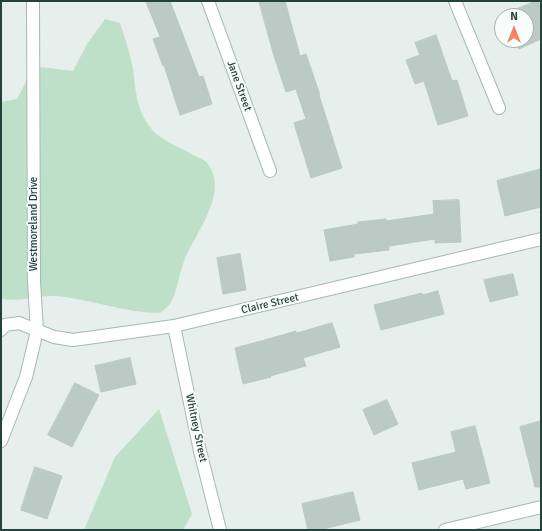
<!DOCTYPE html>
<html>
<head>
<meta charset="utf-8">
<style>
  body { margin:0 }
  #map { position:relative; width:542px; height:531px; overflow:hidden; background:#e6efeb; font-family:Signika,sans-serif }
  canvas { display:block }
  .frame { position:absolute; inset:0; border:2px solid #24423a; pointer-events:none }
  .north { position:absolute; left:494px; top:8px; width:40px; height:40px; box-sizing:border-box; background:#f7fbf9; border:1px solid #a3b1ad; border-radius:50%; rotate:0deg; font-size:11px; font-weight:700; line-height:16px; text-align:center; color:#24423a }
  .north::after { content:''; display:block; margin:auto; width:14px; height:18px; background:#f4845f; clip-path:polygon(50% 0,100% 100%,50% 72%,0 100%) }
</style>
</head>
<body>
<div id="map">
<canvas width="542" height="531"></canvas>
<div class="frame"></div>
<div class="north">N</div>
</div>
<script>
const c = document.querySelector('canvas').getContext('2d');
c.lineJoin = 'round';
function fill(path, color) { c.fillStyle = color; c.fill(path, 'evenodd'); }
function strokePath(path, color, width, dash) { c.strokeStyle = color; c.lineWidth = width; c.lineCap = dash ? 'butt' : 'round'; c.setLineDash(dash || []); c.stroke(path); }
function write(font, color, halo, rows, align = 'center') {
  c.font = font + ' Signika,sans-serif'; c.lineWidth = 4; c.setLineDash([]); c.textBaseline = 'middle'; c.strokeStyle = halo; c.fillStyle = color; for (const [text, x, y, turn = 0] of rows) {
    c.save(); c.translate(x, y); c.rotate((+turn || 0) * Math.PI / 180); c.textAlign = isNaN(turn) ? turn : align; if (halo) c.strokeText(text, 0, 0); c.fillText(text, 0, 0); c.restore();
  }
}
fill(new Path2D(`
  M 105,19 L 120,23 C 125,38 130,53 133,69 C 135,84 136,100 142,114 C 154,140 173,143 195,156 C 199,158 205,160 208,164 C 229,193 196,232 185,259 C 179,273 178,289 171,302 C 169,306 164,310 160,313 C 125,313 91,299 56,296 C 38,295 20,302 1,299 L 1,102 L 17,99 L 27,80 L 41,67 L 73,71 L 87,44 Z
  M 159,409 L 192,514 L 183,530 L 84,530 L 115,457 Z`), '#bfe0c8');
const building = new Path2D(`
  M 146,1 L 170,1 L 199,77 L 203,76 L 212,104 L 180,115 L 164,65 L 163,66 L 153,39 L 160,37 Z
  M 259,1 L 285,1 L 300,56 L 306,54 L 320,95 L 319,95 L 342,168 L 311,178 L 294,123 L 306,119 L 296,89 L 286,92 L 274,56 Z
  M 536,1 L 538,1 L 541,9 L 541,39 L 519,49 L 516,40 L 526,40 L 526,16 L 506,16 L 505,14 Z
  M 436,35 L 452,81 L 457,80 L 468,116 L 438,125 L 424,81 L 415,84 L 406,60 L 420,55 L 415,43 Z
  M 541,169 L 541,207 L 505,216 L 497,181 Z
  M 459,200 L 461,242 L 435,243 L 435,239 L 389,246 L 389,250 L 354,254 L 354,257 L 330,261 L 324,230 L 358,224 L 358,222 L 386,219 L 386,221 L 434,214 L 433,201 Z
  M 240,254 L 246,290 L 223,294 L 217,258 Z
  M 513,274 L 518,295 L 490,302 L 484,280 Z
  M 438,291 L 444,314 L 381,330 L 374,305 L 422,293 L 422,295 Z
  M 332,323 L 340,347 L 303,358 L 306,366 L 270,376 L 271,377 L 243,384 L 235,348 L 272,338 L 296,331 L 296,333 Z
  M 130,358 L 136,384 L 101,392 L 95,366 Z
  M 75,383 L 99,395 L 72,447 L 48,435 Z
  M 387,400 L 398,424 L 374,435 L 363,410 Z
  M 541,421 L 541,487 L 535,487 L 520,427 Z
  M 475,426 L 490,483 L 466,489 L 463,479 L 419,490 L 412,463 L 456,452 L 451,432 Z
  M 35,467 L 62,476 L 47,519 L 21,510 Z
  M 353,492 L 360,520 L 319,530 L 308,530 L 302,504 Z`);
fill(building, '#bbcac4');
strokePath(building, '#b8c9c2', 1);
const minor = new Path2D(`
  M 208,1 L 270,171
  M 455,1 L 499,108
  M 174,326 L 200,451 L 220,530
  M 1,330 L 5,325 L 19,323 L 54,337 L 73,340 L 174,326 L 541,239
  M 1,441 L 26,377 L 37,331 L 34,281 L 33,1
  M 445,530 L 541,507`);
strokePath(minor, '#a8b8b2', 14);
strokePath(minor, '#fff', 12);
write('11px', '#24423a', '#f7fbf9', [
  ["Jane Street",239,86,70],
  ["Westmoreland Drive",34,224,-90],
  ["Claire Street",270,304,-13],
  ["Whitney Street",196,428,78]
]);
</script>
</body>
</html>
